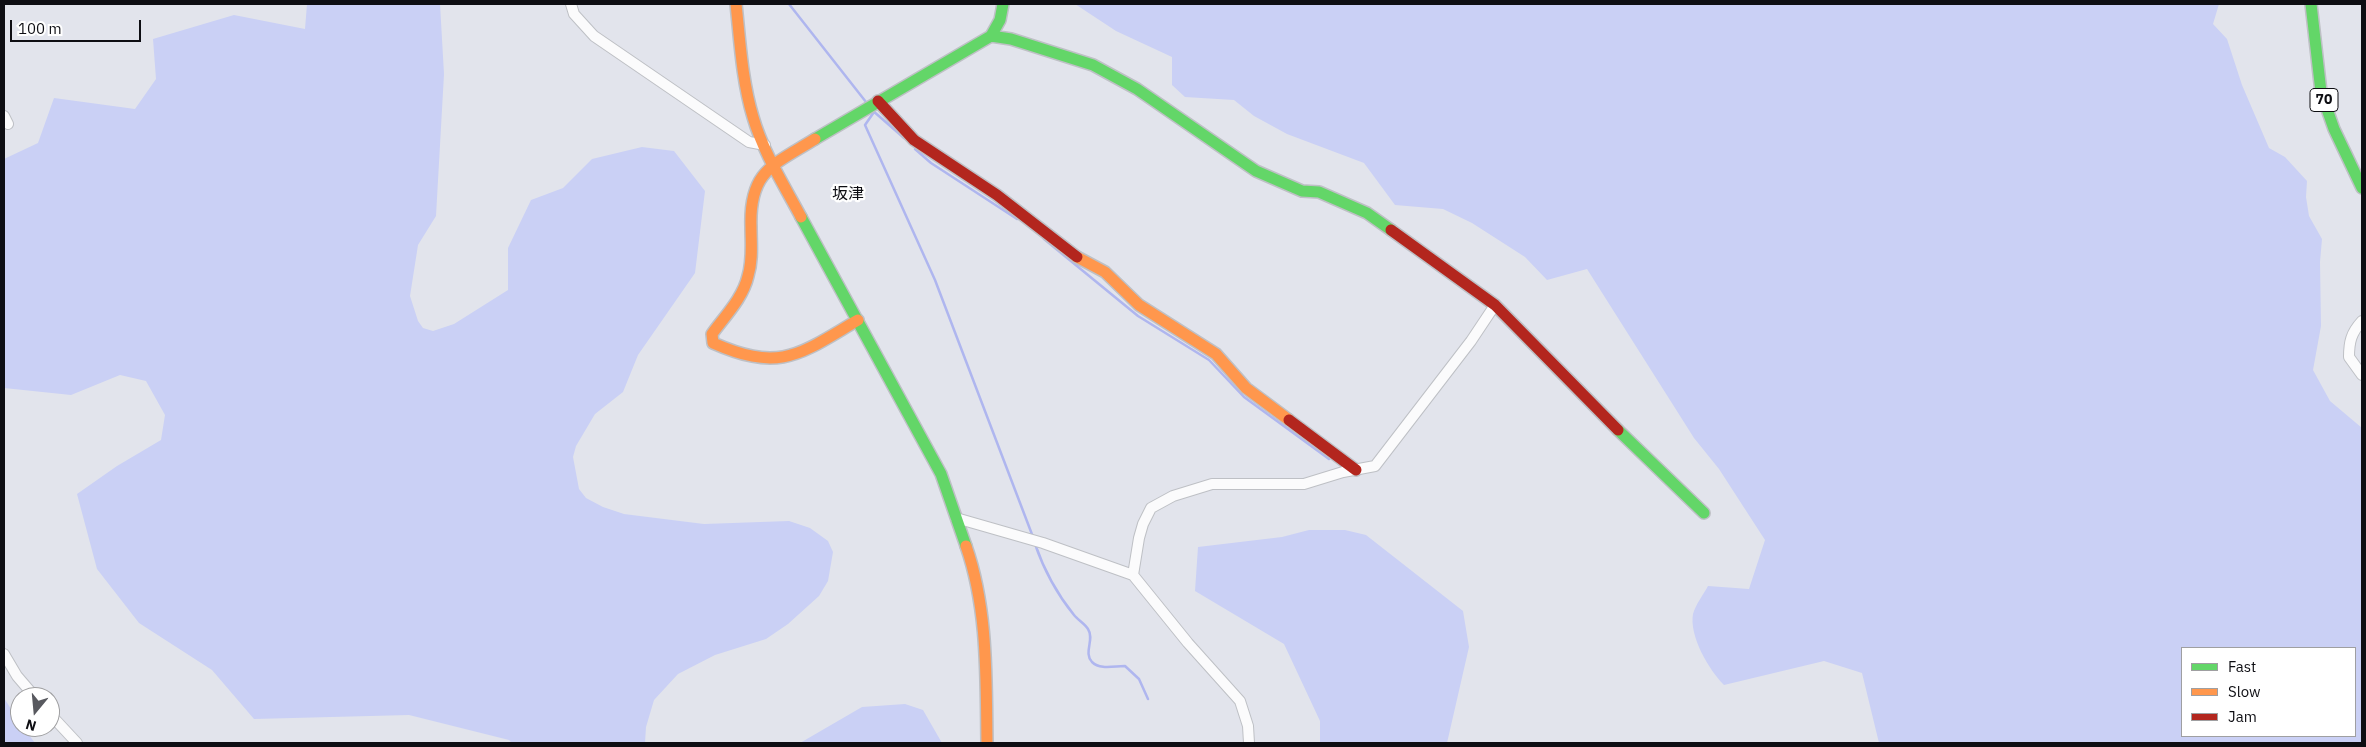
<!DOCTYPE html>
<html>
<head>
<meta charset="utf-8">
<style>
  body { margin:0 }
  #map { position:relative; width:2366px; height:747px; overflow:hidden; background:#e2e4ec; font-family:"IBM Plex Sans",sans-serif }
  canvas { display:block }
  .frame { position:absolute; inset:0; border:5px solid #0e0e13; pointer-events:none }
  .legend { position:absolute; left:2181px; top:647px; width:175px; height:90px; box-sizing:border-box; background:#fff; border:1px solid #9f9fa1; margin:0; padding:6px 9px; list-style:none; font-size:15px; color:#0e0e13 }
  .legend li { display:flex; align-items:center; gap:10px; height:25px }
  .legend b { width:25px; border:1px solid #9f9fa1 }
  .north { position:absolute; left:10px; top:687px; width:50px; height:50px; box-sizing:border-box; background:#fff; border:1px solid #9f9fa1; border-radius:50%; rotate:197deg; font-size:14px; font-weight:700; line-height:20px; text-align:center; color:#0e0e13 }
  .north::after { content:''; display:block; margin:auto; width:18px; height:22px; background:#58595f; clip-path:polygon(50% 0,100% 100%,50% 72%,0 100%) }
  .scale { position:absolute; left:10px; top:20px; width:131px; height:22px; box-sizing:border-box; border:2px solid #0e0e13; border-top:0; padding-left:6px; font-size:15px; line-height:18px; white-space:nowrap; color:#0e0e13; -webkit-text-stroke:4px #fff; paint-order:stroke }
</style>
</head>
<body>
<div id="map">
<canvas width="2366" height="747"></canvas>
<div class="frame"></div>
<ul class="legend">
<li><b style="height:6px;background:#63d668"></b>Fast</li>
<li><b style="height:6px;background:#ff974d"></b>Slow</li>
<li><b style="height:6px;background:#b3261e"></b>Jam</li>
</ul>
<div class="north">N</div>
<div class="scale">100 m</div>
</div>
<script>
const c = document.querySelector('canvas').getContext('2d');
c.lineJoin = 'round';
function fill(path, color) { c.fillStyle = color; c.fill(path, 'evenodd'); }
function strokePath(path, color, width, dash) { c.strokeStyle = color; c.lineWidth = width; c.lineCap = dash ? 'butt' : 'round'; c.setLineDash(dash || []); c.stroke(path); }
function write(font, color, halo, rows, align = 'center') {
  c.font = font + ' "IBM Plex Sans","Noto Sans JP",sans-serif'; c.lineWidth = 4.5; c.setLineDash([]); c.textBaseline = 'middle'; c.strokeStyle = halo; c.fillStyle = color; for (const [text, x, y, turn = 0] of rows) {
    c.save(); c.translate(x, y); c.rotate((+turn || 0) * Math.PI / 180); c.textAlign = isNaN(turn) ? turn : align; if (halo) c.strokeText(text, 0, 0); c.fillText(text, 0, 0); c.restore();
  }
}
fill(new Path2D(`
  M 307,4 L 440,4 L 444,74 L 436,216 L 418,245 L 410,296 L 418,321 L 423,328 L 433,331 L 454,324 L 508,290 L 508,248 L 531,200 L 563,188 L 592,159 L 642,147 L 674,151 L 705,191 L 695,273 L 638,355 L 623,392 L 595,414 L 576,446 L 573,457 L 579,489 L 586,498 L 603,507 L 624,514 L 704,524 L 789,521 L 810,528 L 828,541 L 833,552 L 828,581 L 819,596 L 788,624 L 766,639 L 715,655 L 678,674 L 654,700 L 646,727 L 645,743 L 512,743 L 509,740 L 409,715 L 254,719 L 212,670 L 139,623 L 97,569 L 77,494 L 117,466 L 161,440 L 165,415 L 146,381 L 120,375 L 71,395 L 4,388 L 4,159 L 38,143 L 54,98 L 135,109 L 156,79 L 153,39 L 234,15 L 305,29 Z
  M 1075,4 L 2219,4 L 2213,24 L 2227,39 L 2242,85 L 2269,148 L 2285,157 L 2307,181 L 2306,197 L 2309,216 L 2322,239 L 2320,262 L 2321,326 L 2313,370 L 2330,401 L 2362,428 L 2362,743 L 1879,743 L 1862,673 L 1824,661 L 1724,685 C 1709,670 1689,636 1693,614 C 1696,604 1703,595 1708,586 L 1749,589 L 1765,540 L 1719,469 L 1694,438 L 1587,269 L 1547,280 L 1525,257 L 1472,223 L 1443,209 L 1395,205 L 1364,163 L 1287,134 L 1254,116 L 1234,100 L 1185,97 L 1172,85 L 1172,57 L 1116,31 ZM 2182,648 L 2355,648 L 2355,736 L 2182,736 Z
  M 1309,530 L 1345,530 L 1366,535 L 1463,611 L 1469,647 L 1447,743 L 1320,743 L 1320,721 L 1284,644 L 1195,591 L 1198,547 L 1282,537 Z
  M 4,698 L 20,723 L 20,727 L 23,727 L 35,743 L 4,743 Z
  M 905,704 L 923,710 L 942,743 L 800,743 L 862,707 Z`), '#cad0f5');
strokePath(new Path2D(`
  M 789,4 L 866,102
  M 872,110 L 904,138
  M 874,112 L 865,125 L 935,280 L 1033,537
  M 915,149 L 931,163 L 1017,219
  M 1044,239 L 1138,316 L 1209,360 L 1244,397 L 1329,459
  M 1035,544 C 1044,570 1057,594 1074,615 C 1078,620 1085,624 1088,629 C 1095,640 1083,652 1092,662 C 1100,670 1114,666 1125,666 L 1139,679 L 1148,699`), '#afb6ef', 2.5);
const street = new Path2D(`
  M 571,4 L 574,14 L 594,36 L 749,142 L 765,145
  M 4,116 L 8,124
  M 2362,321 C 2351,333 2349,342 2349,357 L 2362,375
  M 956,518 L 1043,543 L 1133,575 L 1188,643 L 1240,701 L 1248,726 L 1249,743
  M 1133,575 L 1139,538 L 1143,524 L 1151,508 L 1173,496 L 1212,484 L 1304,484 L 1343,472 L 1375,466 L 1471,341 L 1495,305
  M 4,654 L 17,676 L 35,697
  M 50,714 L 77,743`);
const fast = new Path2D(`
  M 2311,4 L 2321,92 L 2334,129 L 2362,188
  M 991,36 L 1011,39 L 1093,65 L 1137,89 L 1256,171 L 1302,191 L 1319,192 L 1367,213 L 1391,230
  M 815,139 L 991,36 L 1000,20 L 1003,4
  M 801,217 L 941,474 L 966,546
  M 1618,430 L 1704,513`);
const slow = new Path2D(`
  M 736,4 C 740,41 742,81 753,117 C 763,152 784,185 801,217
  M 815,139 C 773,165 749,171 751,227 C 751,243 753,260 748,276 C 743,298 725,316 712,334 L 713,343 C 781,373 800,354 858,320
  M 1077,257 L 1105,272 L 1139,305 L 1216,354 L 1246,388 L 1289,420
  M 966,546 C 988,609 986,677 987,743`);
const jam = new Path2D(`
  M 878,101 L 914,140 L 997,195 L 1077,257
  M 1391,230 L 1495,305 L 1618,430
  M 1289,420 L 1356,470`);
strokePath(street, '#bec0c5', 12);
strokePath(fast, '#bec0c5', 14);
strokePath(slow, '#bec0c5', 14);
strokePath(jam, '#bec0c5', 14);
strokePath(street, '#fbfbfc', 10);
strokePath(fast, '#63d668', 11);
strokePath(slow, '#ff974d', 11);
strokePath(jam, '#b3261e', 11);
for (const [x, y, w] of [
  [2324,100,28]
]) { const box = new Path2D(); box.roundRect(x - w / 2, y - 11.5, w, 23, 4); c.fillStyle = '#fff'; c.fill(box); strokePath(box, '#0e0e13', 1); }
write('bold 14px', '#0e0e13', null, [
  ["70",2324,100]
]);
write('16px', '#0e0e13', '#fff', [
  ["坂津",848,194]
]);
</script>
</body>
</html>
